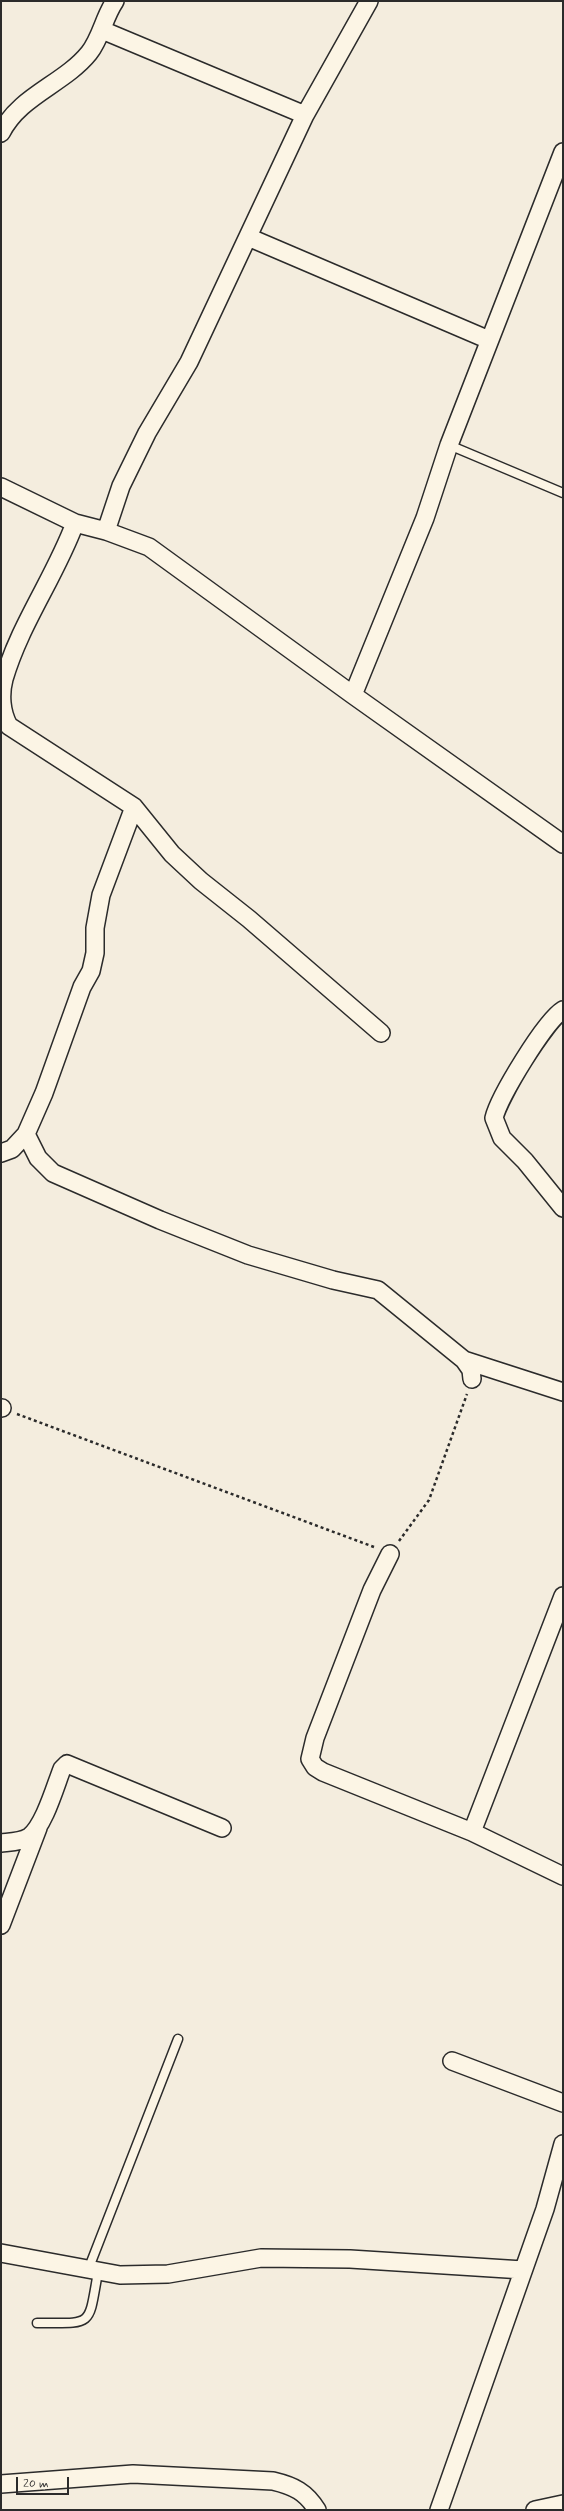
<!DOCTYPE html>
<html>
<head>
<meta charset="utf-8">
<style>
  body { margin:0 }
  #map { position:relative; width:564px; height:2511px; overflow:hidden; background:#f4edde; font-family:Mynerve,sans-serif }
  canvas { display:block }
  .frame { position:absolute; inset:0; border:2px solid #2b2b2b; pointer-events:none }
  .scale { position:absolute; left:16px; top:2477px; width:53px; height:18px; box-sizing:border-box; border:2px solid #2b2b2b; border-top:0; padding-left:5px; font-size:12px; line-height:14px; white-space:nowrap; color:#2b2b2b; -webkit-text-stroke:3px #fcf5e5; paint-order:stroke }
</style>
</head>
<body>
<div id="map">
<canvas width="564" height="2511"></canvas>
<div class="frame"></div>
<div class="scale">20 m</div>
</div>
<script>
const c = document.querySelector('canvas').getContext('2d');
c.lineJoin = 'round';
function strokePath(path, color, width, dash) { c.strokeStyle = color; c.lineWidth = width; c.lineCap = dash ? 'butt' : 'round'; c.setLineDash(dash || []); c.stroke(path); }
const service = new Path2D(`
  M 449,445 L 563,493
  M 88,2270 L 178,2039
  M 37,2323 C 94,2323 88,2328 98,2272`);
const minor = new Path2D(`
  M 102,30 L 305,115
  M 1,133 C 19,96 64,84 89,53 C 101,38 104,17 115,1
  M 248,237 L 489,340
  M 1,487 L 75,523 L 106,531 L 149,547 L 353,695 L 563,844
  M 75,523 C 55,577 20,624 4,679 C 0,694 1,712 9,726 L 134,807 L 172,854 L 201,881 L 249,919 L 381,1033
  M 106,531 L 121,486 L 147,433 L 189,362 L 305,115 L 369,1
  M 353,695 L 425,518 L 449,445 L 563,152
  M 563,1010 C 545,1021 499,1097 494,1118 L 502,1138 L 525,1161 L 563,1208
  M 26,1134 L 38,1158 L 53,1173 L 160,1220 L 248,1255 L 333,1280 L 378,1290 L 464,1360 L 471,1370 L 472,1379
  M 1,1153 L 12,1149 L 26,1134 L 44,1093 L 82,987 L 91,971 L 95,953 L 95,928 L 101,895 L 134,807
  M 464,1360 L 563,1392
  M 1,1408 L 2,1408
  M 390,1554 L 372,1590 L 315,1738 L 310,1759 L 315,1767 L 323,1772 L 472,1832 L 563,1876
  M 472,1832 L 563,1596
  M 1,1843 C 10,1842 21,1842 29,1837 C 44,1826 55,1787 62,1769 L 67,1764 L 222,1828
  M 1,1925 L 38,1828
  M 452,2061 L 563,2103
  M 1,2253 L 120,2275 L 168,2274 L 261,2258 L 350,2259 L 523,2270
  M 1,2484 L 133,2474 L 273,2481 C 294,2486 306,2492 317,2510
  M 439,2510 L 545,2209 L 563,2144
  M 535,2510 L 563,2504`);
strokePath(service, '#2b2b2b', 11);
strokePath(minor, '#2b2b2b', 20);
strokePath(new Path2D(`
  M 17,1414 L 374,1547
  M 399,1541 L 429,1500 L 467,1394`), '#2b2b2b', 2.5, [3, 3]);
strokePath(service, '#fcf5e5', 8);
strokePath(minor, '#fcf5e5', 17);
</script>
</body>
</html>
